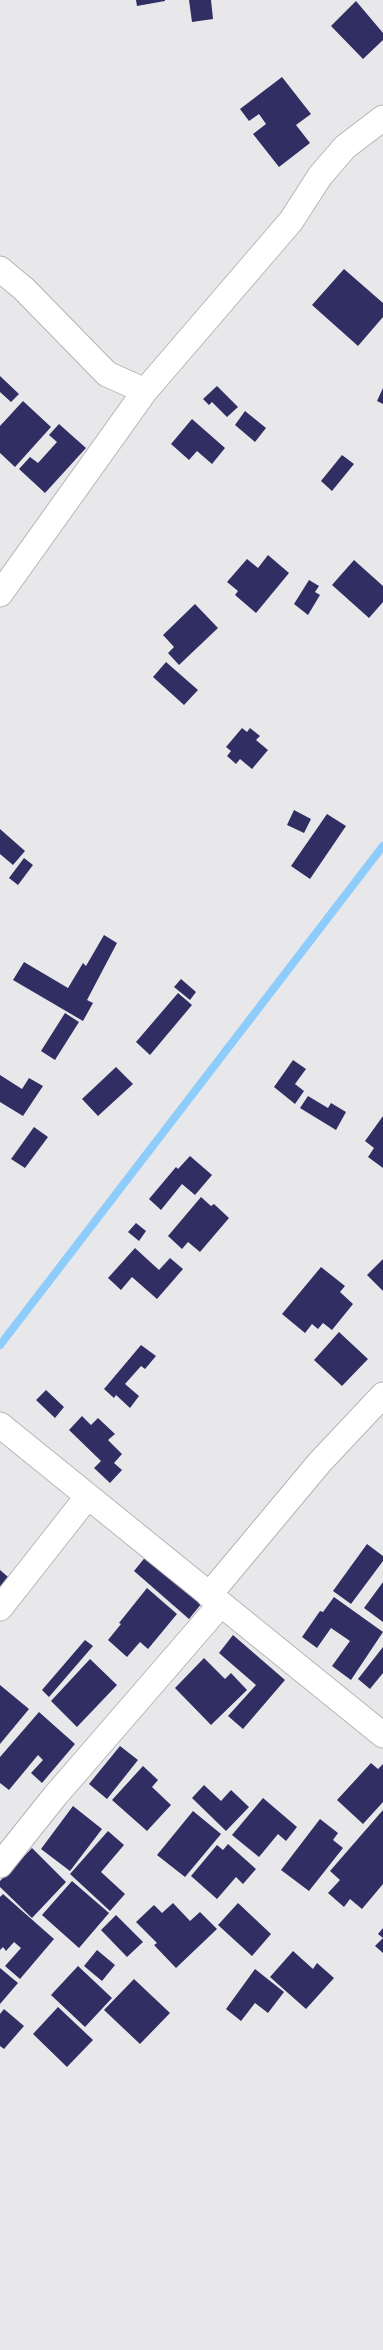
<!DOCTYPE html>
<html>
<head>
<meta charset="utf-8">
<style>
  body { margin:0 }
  canvas { display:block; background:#e8e8eb }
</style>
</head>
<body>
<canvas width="383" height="2350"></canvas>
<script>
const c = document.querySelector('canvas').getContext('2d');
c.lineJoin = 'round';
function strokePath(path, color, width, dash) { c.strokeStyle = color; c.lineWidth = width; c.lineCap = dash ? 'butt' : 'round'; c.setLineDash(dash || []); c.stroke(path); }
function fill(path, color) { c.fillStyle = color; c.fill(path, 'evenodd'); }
strokePath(new Path2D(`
  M 0,1345 L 383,846`), '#8eccfb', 8);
fill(new Path2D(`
  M 136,0 L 165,0 L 165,1 L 137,6 Z
  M 189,0 L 211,0 L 213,19 L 192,22 Z
  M 356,1 L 383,33 L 383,40 L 363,59 L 331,26 Z
  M 282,77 L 311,114 L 296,125 L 310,143 L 279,167 L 253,134 L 266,124 L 259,114 L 249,121 L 240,109 Z
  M 344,269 L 383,303 L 383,317 L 358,346 L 312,305 Z
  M 0,376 L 19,394 L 11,402 L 0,392 Z
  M 217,386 L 238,407 L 227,417 L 212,402 L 209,405 L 203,399 Z
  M 383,388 L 383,404 L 377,401 Z
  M 23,401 L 51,427 L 15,467 L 0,453 L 0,426 Z
  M 245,411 L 266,428 L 255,442 L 235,425 Z
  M 192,419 L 225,448 L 212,464 L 197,451 L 189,460 L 171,444 Z
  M 59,424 L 86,448 L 45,493 L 19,469 L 30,457 L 38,463 L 57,442 L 49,435 Z
  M 342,455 L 354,464 L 332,491 L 321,481 Z
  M 268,555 L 289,573 L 256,613 L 235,595 L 238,591 L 227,582 L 247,559 L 258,568 Z
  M 354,560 L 383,586 L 383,602 L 369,618 L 332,585 Z
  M 309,580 L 319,586 L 315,592 L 320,595 L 308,615 L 294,604 Z
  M 195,604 L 218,628 L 179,665 L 168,653 L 174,647 L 163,635 Z
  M 166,662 L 198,690 L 184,705 L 153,677 Z
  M 242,728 L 247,732 L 250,728 L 260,736 L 256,740 L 268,750 L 252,769 L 240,759 L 236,764 L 227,756 L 231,751 L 226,747 Z
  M 294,810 L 311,819 L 304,833 L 287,825 Z
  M 327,814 L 346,826 L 310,879 L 291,866 Z
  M 0,829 L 25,851 L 13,865 L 0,854 Z
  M 24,858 L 33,865 L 18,885 L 9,878 Z
  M 104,935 L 117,943 L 87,1000 L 93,1003 L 83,1021 L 13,980 L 24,962 L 68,988 L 83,963 L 86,966 Z
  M 181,979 L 196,992 L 190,1000 L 174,987 Z
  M 178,993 L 192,1005 L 150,1055 L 136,1042 Z
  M 65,1013 L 79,1022 L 55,1060 L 41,1051 Z
  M 293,1060 L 306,1069 L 295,1084 L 304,1091 L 295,1104 L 274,1087 Z
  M 116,1067 L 133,1084 L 98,1116 L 82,1099 Z
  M 0,1075 L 22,1089 L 29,1078 L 43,1086 L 23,1116 L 0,1102 Z
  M 308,1096 L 328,1108 L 331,1103 L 346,1112 L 336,1130 L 300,1108 Z
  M 383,1116 L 383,1168 L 368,1157 L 374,1148 L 365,1141 Z
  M 34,1127 L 48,1137 L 25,1168 L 11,1159 Z
  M 190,1156 L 212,1175 L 195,1195 L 182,1184 L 161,1210 L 149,1199 L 176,1167 L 178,1169 Z
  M 201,1197 L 211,1206 L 214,1204 L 229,1218 L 200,1252 L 188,1242 L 182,1249 L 168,1236 Z
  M 136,1223 L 146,1231 L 139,1241 L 128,1232 Z
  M 135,1248 L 159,1270 L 170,1258 L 183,1269 L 157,1299 L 132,1277 L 121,1290 L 108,1278 Z
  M 383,1259 L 383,1291 L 367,1275 Z
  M 321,1267 L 345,1286 L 340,1292 L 353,1304 L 332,1330 L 323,1323 L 318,1329 L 312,1324 L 305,1333 L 282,1314 Z
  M 339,1332 L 368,1359 L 342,1386 L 314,1360 Z
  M 141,1345 L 156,1356 L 145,1369 L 141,1366 L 125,1384 L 139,1396 L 130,1408 L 116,1395 L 114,1398 L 104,1389 Z
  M 46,1390 L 64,1407 L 55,1418 L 36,1400 Z
  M 82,1416 L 91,1425 L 98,1418 L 115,1434 L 108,1440 L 122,1454 L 114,1463 L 122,1470 L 110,1483 L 94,1468 L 101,1461 L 69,1430 Z
  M 367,1544 L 383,1556 L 383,1561 L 351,1604 L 333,1591 Z
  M 147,1555 L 202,1603 L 189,1619 L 134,1571 Z
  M 0,1570 L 14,1582 L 0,1598 Z
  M 383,1582 L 383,1622 L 364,1608 Z
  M 147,1588 L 177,1614 L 148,1649 L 140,1642 L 127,1657 L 108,1640 L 121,1624 L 119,1623 Z
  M 334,1597 L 383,1632 L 351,1680 L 332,1666 L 350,1641 L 331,1628 L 317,1648 L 302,1637 L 320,1611 L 323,1612 Z
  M 233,1635 L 285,1680 L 243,1729 L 228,1716 L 256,1685 L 219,1653 Z
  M 85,1640 L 93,1646 L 49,1697 L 42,1690 Z
  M 383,1647 L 383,1673 L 370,1689 L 358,1679 Z
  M 204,1658 L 225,1679 L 231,1673 L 247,1690 L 211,1725 L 175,1688 Z
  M 90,1659 L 117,1685 L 77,1727 L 51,1701 Z
  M 0,1685 L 29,1709 L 0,1744 Z
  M 39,1712 L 75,1744 L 42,1783 L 31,1773 L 43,1760 L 38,1755 L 9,1790 L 0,1783 L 0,1757 Z
  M 120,1746 L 138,1760 L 107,1799 L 89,1784 Z
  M 371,1763 L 378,1769 L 383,1764 L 383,1802 L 363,1824 L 337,1800 Z
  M 143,1766 L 158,1780 L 152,1787 L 171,1805 L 147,1831 L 112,1800 Z
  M 204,1785 L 221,1801 L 231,1790 L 249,1807 L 226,1831 L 192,1798 Z
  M 263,1798 L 297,1827 L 286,1841 L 278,1834 L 259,1857 L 232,1835 Z
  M 73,1806 L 102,1829 L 70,1871 L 41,1849 Z
  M 383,1810 L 383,1884 L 362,1909 L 350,1899 L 344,1907 L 328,1893 L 340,1880 L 330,1871 Z
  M 193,1811 L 221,1834 L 185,1877 L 157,1855 Z
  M 320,1819 L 338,1833 L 333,1840 L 343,1848 L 309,1891 L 281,1870 Z
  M 108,1831 L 124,1845 L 101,1872 L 125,1894 L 110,1911 L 70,1874 Z
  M 228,1844 L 256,1869 L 243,1884 L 236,1877 L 217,1899 L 191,1876 L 217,1845 L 223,1850 Z
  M 32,1848 L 66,1882 L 32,1918 L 0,1887 L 0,1881 Z
  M 72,1881 L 109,1913 L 79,1948 L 42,1915 Z
  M 3,1894 L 54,1939 L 20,1979 L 5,1966 L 21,1948 L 14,1942 L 6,1951 L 3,1947 L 0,1950 L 0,1897 Z
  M 173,1903 L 190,1921 L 200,1912 L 217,1929 L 176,1968 L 154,1945 L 157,1943 L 136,1922 L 154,1905 L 162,1913 Z
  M 238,1903 L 271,1934 L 252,1956 L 218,1925 Z
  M 116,1915 L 143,1942 L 127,1957 L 101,1930 Z
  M 383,1928 L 383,1953 L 375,1946 L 383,1938 L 378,1934 Z
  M 97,1950 L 115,1965 L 102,1981 L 84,1966 Z
  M 293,1951 L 313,1969 L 317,1963 L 334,1978 L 306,2009 L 270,1977 Z
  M 78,1966 L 112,1998 L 85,2027 L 51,1995 Z
  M 0,1968 L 18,1983 L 0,2004 Z
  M 255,1969 L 284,1992 L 268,2013 L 255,2003 L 241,2021 L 226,2009 Z
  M 134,1979 L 170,2013 L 140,2044 L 104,2010 Z
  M 58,2007 L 93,2040 L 67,2067 L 33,2034 Z
  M 4,2009 L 24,2026 L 4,2049 L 0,2046 L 0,2014 Z`), '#312e63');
const minor = new Path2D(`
  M 0,269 L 24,289 L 107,374 L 145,391
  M 0,594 L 145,391 L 291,221 L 320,176 L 345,147 L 383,118
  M 0,1425 L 383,1735
  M 209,1595 L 320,1462 L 383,1395
  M 0,1608 L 88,1496
  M 0,1865 L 55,1796 L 221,1604`);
strokePath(minor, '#b5b5b8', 27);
strokePath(minor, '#fff', 25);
</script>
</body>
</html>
